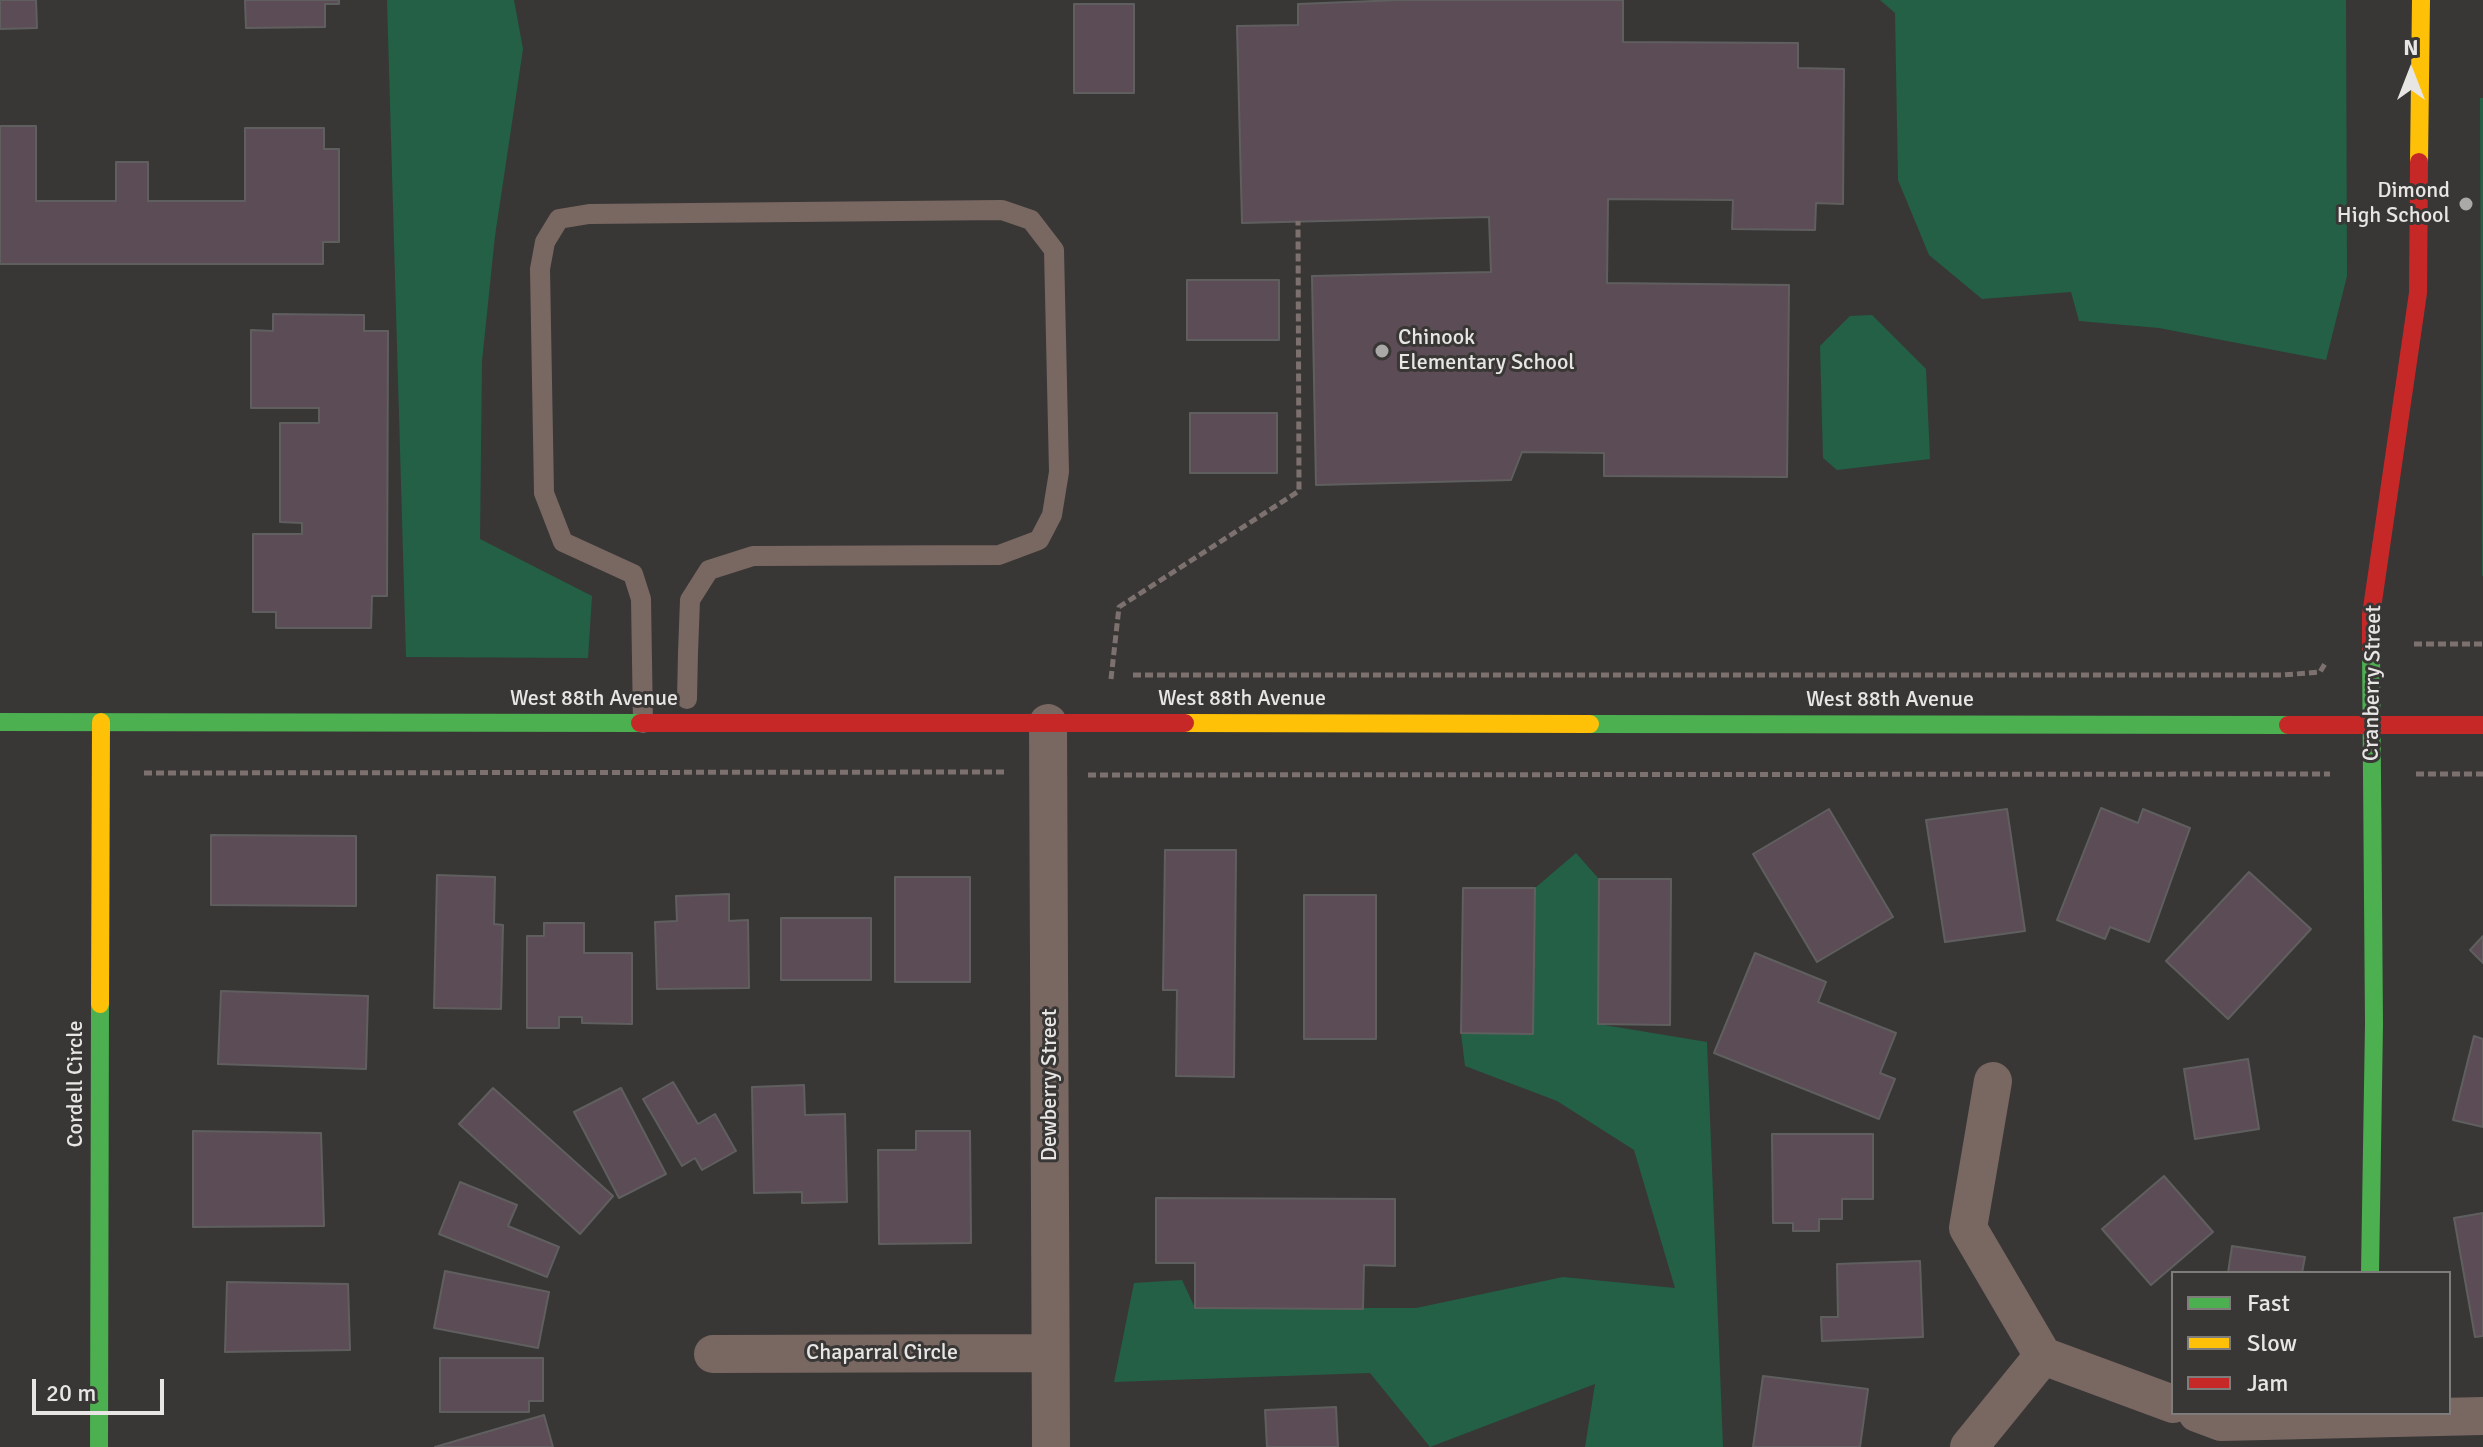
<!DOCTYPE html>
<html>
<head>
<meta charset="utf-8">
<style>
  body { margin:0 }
  #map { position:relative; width:2483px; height:1447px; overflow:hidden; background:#383736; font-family:Signika,sans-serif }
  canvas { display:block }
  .legend { position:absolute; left:2171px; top:1271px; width:280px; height:144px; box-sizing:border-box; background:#393735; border:2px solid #7f7d7b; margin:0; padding:10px 14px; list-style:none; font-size:24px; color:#e8e6e5 }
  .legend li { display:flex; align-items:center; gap:16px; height:40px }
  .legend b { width:40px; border:2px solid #7f7d7b }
  .north { position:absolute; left:2371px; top:32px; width:80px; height:80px; -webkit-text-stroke:6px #393735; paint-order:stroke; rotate:0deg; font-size:22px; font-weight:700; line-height:32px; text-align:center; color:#e8e6e5 }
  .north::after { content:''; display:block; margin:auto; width:28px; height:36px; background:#e8e6e5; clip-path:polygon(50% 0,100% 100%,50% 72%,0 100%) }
  .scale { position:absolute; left:32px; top:1379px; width:132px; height:36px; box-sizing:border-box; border:4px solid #e8e6e5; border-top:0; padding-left:10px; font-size:24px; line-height:28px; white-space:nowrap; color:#e8e6e5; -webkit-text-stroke:6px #393735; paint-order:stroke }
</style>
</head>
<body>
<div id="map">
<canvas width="2483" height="1447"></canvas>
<ul class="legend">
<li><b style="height:10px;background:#4caf50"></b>Fast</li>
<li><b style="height:10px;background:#ffc107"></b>Slow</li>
<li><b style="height:10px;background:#c62828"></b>Jam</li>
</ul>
<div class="north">N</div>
<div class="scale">20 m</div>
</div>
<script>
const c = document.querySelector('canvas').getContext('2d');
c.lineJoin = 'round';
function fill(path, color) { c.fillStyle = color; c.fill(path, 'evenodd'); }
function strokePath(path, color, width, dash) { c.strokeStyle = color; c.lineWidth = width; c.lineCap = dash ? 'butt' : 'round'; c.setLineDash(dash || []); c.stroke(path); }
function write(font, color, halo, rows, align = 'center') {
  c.font = font + ' Signika,sans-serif'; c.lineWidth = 6; c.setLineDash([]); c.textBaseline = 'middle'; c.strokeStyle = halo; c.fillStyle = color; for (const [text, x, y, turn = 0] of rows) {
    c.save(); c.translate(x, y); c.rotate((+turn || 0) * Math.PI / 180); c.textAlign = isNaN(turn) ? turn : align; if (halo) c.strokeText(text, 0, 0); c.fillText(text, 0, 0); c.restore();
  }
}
fill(new Path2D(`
  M 387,0 L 514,0 L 523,49 L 495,236 L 482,361 L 480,539 L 592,596 L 588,658 L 406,657 Z
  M 1880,0 L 2346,0 L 2347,276 L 2326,360 L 2159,328 L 2079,321 L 2071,292 L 1982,299 L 1929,255 L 1898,180 L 1895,13 Z
  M 2480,98 L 2483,98 L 2483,576 L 2482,576 Z
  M 1872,315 L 1926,369 L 1930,459 L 1837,470 L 1823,458 L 1820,346 L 1850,316 Z
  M 1576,853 L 1599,879 L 1598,1024 L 1707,1042 L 1723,1447 L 1585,1447 L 1595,1384 L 1430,1447 L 1370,1373 L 1114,1382 L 1134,1283 L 1182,1280 L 1195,1308 L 1416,1308 L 1563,1277 L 1675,1288 L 1634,1150 L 1557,1101 L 1465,1066 L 1461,1033 L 1533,1033 L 1535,888 Z`), '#236046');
const building = new Path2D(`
  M 0,0 L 36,0 L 37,28 L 0,29 Z
  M 245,0 L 339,0 L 339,4 L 325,4 L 325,27 L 246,28 Z
  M 1399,0 L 1623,0 L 1623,42 L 1798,43 L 1798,68 L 1844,69 L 1843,204 L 1816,203 L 1815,230 L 1732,229 L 1733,200 L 1608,199 L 1607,283 L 1789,285 L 1787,477 L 1604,476 L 1604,453 L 1522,452 L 1511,480 L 1316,485 L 1312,276 L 1491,272 L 1489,217 L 1242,223 L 1237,26 L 1298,25 L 1298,4 Z
  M 1074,4 L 1134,4 L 1134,93 L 1074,93 Z
  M 0,126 L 36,126 L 36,201 L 116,201 L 116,162 L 148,162 L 148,201 L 245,201 L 245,128 L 324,128 L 324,149 L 339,149 L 339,242 L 323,242 L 323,264 L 0,264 Z
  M 1187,280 L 1279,280 L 1279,340 L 1187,340 Z
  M 273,314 L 364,315 L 364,331 L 388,331 L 387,596 L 372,596 L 371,628 L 276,628 L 276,612 L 253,612 L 253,534 L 302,534 L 302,523 L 280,522 L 280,423 L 319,423 L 319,408 L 251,408 L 251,330 L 273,331 Z
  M 1190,413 L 1277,413 L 1277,473 L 1190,473 Z
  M 2101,808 L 2138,823 L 2143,809 L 2190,828 L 2149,942 L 2110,927 L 2105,939 L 2057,920 Z
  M 1829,809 L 1893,917 L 1817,962 L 1753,854 Z
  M 2007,809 L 2025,931 L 1945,942 L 1926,820 Z
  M 211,835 L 356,836 L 356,906 L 211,905 Z
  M 1165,850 L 1236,850 L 1234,1077 L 1176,1076 L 1177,990 L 1163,990 Z
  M 2249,872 L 2311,929 L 2228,1019 L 2166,961 Z
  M 437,875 L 495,877 L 494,924 L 503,925 L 501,1009 L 434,1008 Z
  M 895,877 L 970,877 L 970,982 L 895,982 Z
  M 1599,879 L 1671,879 L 1670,1025 L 1598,1024 Z
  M 1463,888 L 1535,888 L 1533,1034 L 1461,1033 Z
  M 729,894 L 729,921 L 748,920 L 749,988 L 657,989 L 655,922 L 677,921 L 676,896 Z
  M 1304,895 L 1376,895 L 1376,1039 L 1304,1039 Z
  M 781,918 L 871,918 L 871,980 L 781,980 Z
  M 544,923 L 584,923 L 584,953 L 632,953 L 632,1024 L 582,1023 L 582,1017 L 559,1017 L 559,1028 L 527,1028 L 527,936 L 544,936 Z
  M 2483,936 L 2483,963 L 2470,950 Z
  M 1755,953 L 1826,982 L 1818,1002 L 1896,1033 L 1880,1073 L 1895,1079 L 1879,1119 L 1714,1053 Z
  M 221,991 L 368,996 L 366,1069 L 218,1064 Z
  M 2474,1036 L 2483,1039 L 2483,1127 L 2453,1120 Z
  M 2248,1059 L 2259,1129 L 2195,1139 L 2184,1069 Z
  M 673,1082 L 698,1124 L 715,1114 L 736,1151 L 702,1170 L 695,1158 L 682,1166 L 643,1099 Z
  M 804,1085 L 805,1115 L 845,1114 L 847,1202 L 802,1203 L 802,1192 L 754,1193 L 752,1087 Z
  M 493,1088 L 613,1196 L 580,1234 L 459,1124 Z
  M 621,1088 L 666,1174 L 619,1198 L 574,1112 Z
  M 193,1131 L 321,1133 L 324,1226 L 193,1227 Z
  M 916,1131 L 970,1131 L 971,1243 L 879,1244 L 878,1150 L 916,1150 Z
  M 1772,1134 L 1873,1134 L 1873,1199 L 1842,1199 L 1842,1219 L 1819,1219 L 1819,1231 L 1793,1231 L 1793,1223 L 1773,1223 Z
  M 2164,1176 L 2213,1232 L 2151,1285 L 2102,1229 Z
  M 460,1182 L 517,1205 L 508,1226 L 559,1247 L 547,1277 L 439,1234 Z
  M 1156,1198 L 1395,1199 L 1395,1266 L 1364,1265 L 1363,1309 L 1195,1308 L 1195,1263 L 1156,1263 Z
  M 2483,1213 L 2483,1336 L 2475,1337 L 2454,1218 Z
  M 2232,1246 L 2305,1257 L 2302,1273 L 2228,1273 Z
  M 1920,1261 L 1923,1337 L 1822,1341 L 1821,1317 L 1838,1317 L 1837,1264 Z
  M 445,1271 L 549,1292 L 538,1348 L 434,1328 Z
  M 227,1282 L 348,1284 L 350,1350 L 225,1352 Z
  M 440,1358 L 543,1358 L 543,1401 L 529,1401 L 529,1412 L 440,1412 Z
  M 1763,1376 L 1868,1389 L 1860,1447 L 1753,1447 Z
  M 1336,1407 L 1338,1447 L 1267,1447 L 1265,1410 Z
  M 544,1415 L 553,1447 L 435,1447 Z`);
fill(building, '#5c4c55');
strokePath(building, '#605f5f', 2);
strokePath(new Path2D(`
  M 2414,644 L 2483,644
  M 1133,675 L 2283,675 L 2320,672 L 2326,662
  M 1111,679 L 1119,607 L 1299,491 L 1298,221
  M 144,773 L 1006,772
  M 2416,774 L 2483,774
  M 1088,775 L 2330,774`), '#7c716e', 5, [8, 4]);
strokePath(new Path2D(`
  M 643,723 L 641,599 L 633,574 L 563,542 L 544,493 L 540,269 L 545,242 L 559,219 L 589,214 L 1002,210 L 1031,220 L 1054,250 L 1059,472 L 1052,515 L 1039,540 L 999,555 L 753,556 L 709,570 L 690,600 L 688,653`), '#796762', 20);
strokePath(new Path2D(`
  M 1048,723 L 1051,1447
  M 1993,1081 L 1968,1228 L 2043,1356 L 2173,1404
  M 713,1354 L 1050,1353
  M 2197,1413 L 2221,1422 L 2483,1416
  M 1969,1447 L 2043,1356`), '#796762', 38);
strokePath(new Path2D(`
  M 0,722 L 640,723
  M 1590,724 L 2288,725
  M 2370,1273 L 2374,1024 L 2371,651
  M 99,1447 L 100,1004`), '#4caf50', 18);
strokePath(new Path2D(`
  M 2419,162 L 2421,0
  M 1185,723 L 1590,724
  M 100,1004 L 101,722`), '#ffc107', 18);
strokePath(new Path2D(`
  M 2371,651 L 2371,615 L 2418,293 L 2419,162
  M 640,723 L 1185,723
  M 2288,725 L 2483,725`), '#c62828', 18);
strokePath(new Path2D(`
  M 687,699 L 688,653`), '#796762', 20);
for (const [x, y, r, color] of [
  [2466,204,8,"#aaa9a8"],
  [1382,351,8,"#aaa9a8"]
]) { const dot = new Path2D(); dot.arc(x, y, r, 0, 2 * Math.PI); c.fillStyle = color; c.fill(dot); strokePath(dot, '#393735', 3); }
write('22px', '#e8e6e5', '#393735', [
  ["Dimond",2450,191],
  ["High School",2450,216],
  ["Chinook",1398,338,"left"],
  ["Elementary School",1398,363,"left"]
], 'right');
write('22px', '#e8e6e5', '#393735', [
  ["Cranberry Street",2373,683,-89],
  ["West 88th Avenue",594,699],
  ["West 88th Avenue",1242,699],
  ["West 88th Avenue",1890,700],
  ["Cordell Circle",76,1084,-90],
  ["Dewberry Street",1050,1085,-90],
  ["Chaparral Circle",882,1353]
]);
</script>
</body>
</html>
